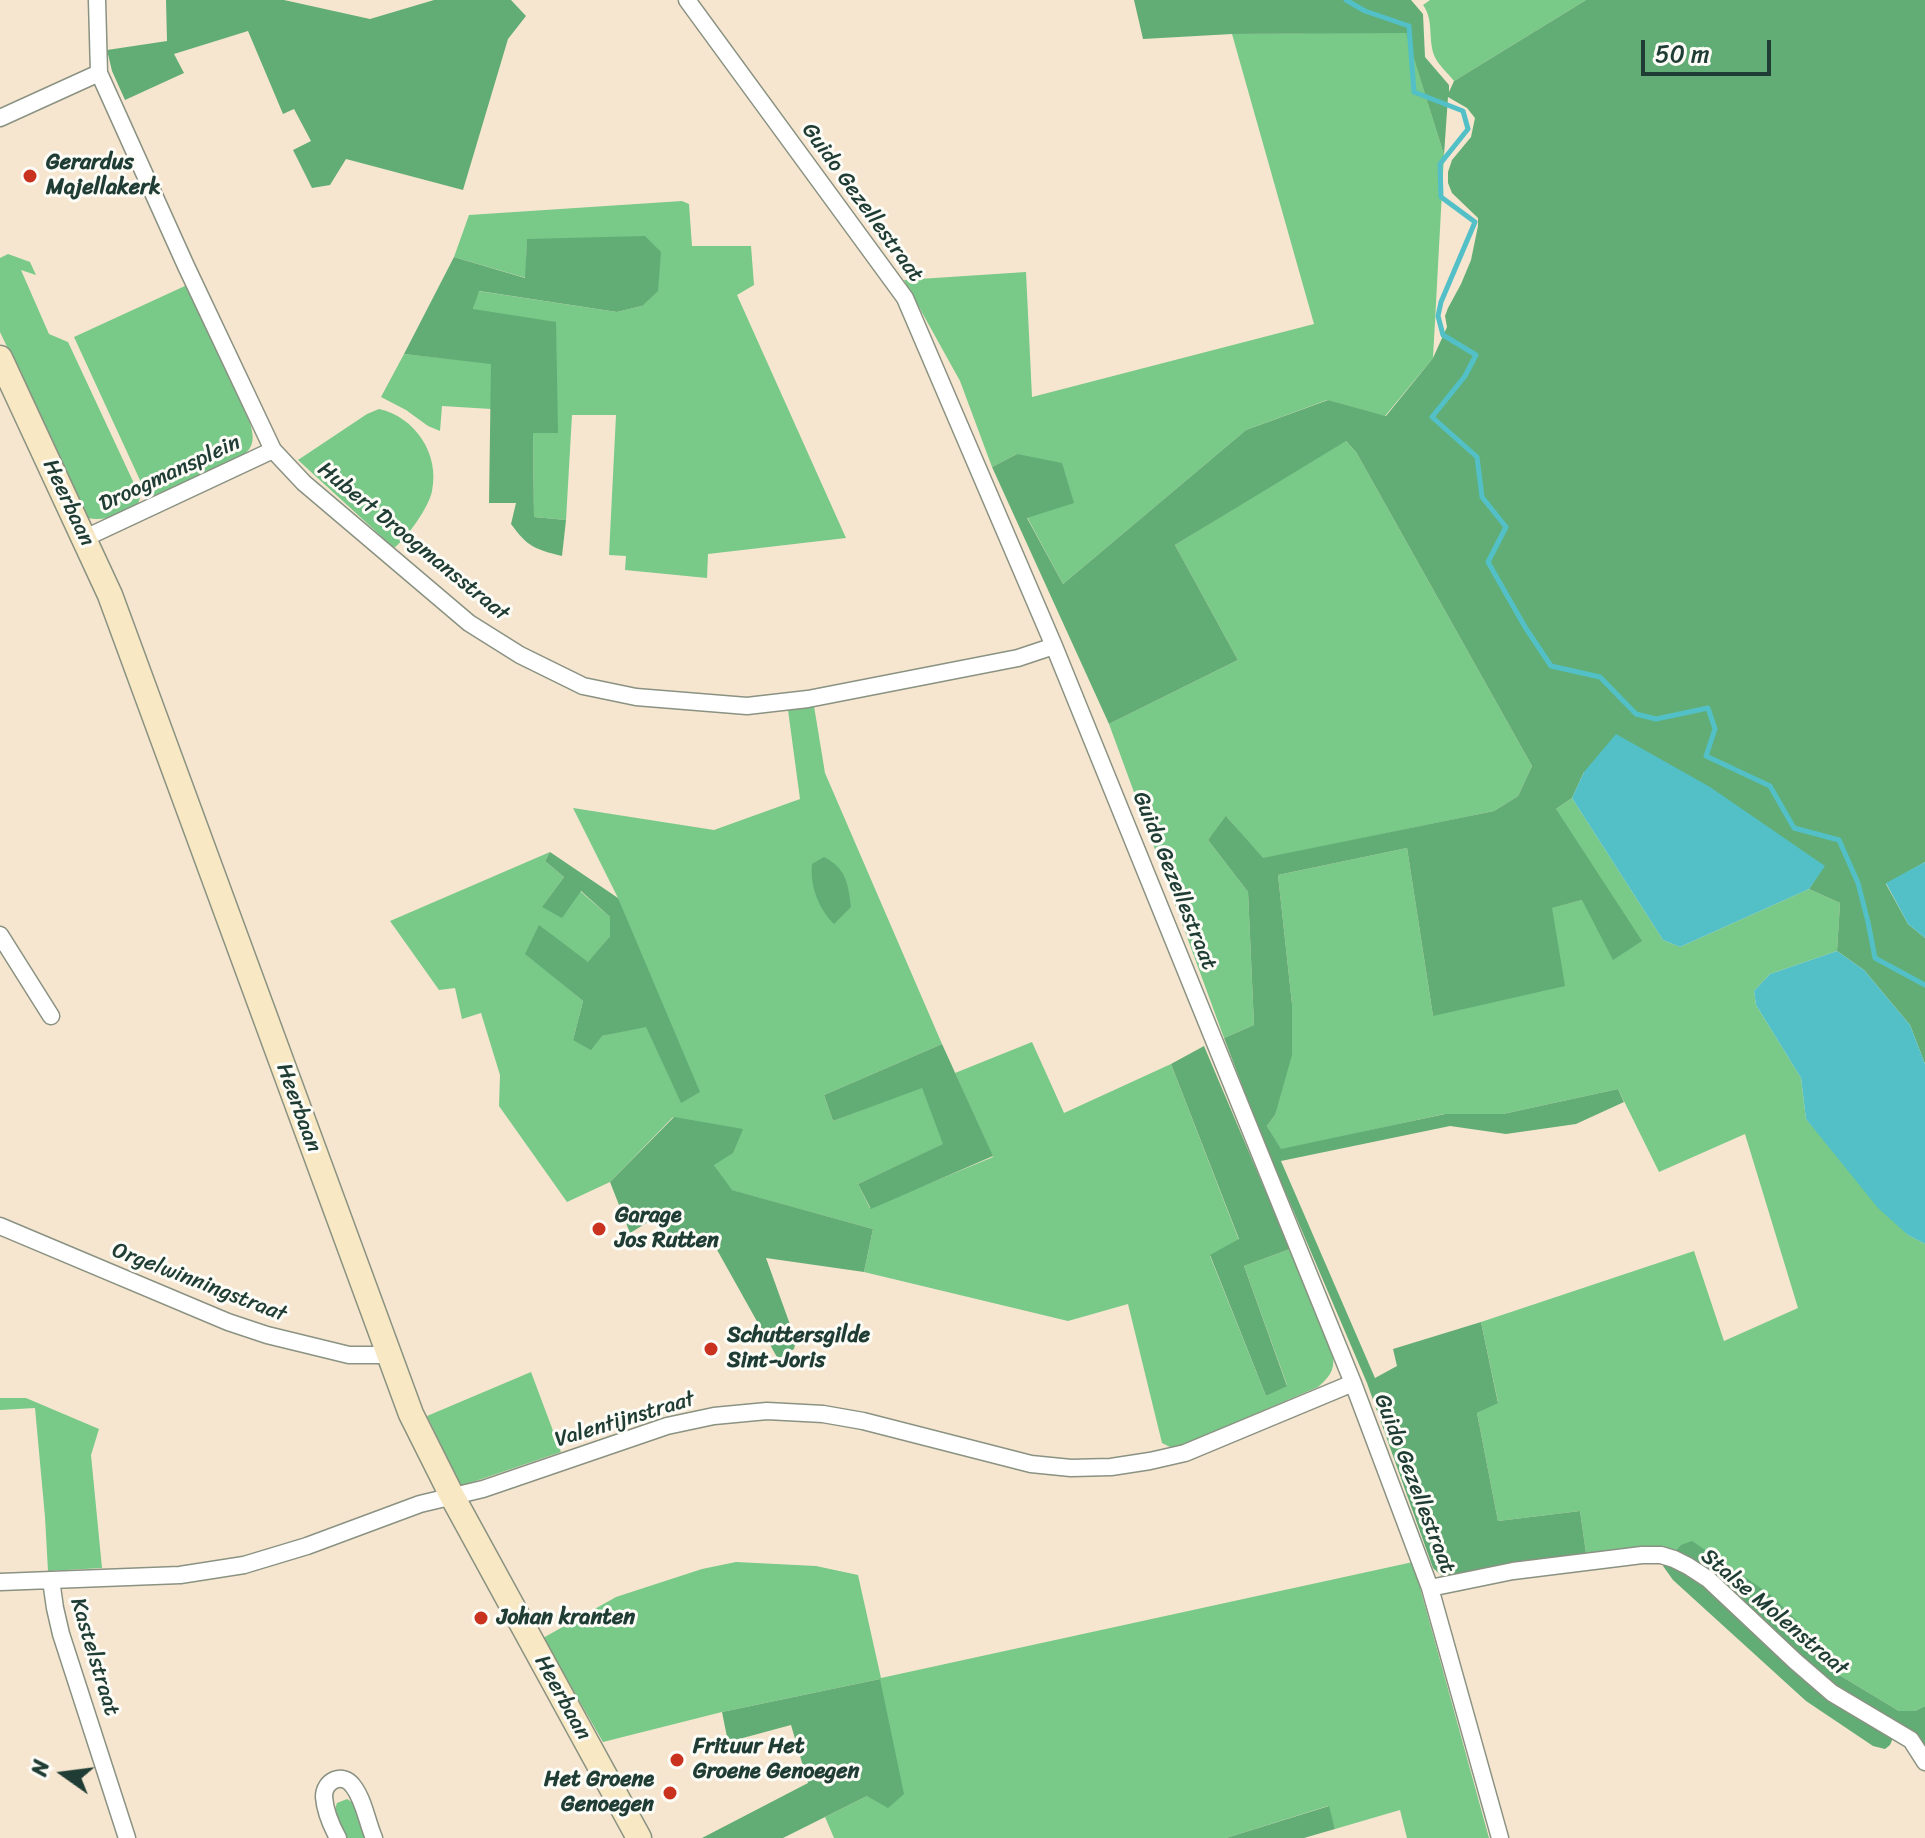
<!DOCTYPE html>
<html>
<head>
<meta charset="utf-8">
<style>
  body { margin:0 }
  #map { position:relative; width:1925px; height:1838px; overflow:hidden; background:#f6e6d0; font-family:Sriracha,sans-serif }
  canvas { display:block }
  .north { position:absolute; left:24px; top:1734px; width:80px; height:80px; -webkit-text-stroke:6px #fdfcf7; paint-order:stroke; rotate:284deg; font-size:22px; font-weight:700; line-height:32px; text-align:center; color:#1f3d34 }
  .north::after { content:''; display:block; margin:auto; width:28px; height:36px; background:#1f3d34; clip-path:polygon(50% 0,100% 100%,50% 72%,0 100%) }
  .scale { position:absolute; left:1641px; top:40px; width:130px; height:36px; box-sizing:border-box; border:4px solid #1f3d34; border-top:0; padding-left:10px; font-size:24px; line-height:28px; white-space:nowrap; color:#1f3d34; -webkit-text-stroke:6px #fdfcf7; paint-order:stroke }
</style>
</head>
<body>
<div id="map">
<canvas width="1925" height="1838"></canvas>
<div class="north">N</div>
<div class="scale">50 m</div>
</div>
<script>
const c = document.querySelector('canvas').getContext('2d');
c.lineJoin = 'round';
function fill(path, color) { c.fillStyle = color; c.fill(path, 'evenodd'); }
function strokePath(path, color, width, dash) { c.strokeStyle = color; c.lineWidth = width; c.lineCap = dash ? 'butt' : 'round'; c.setLineDash(dash || []); c.stroke(path); }
function write(font, color, halo, rows, align = 'center') {
  c.font = font + ' Sriracha,sans-serif'; c.lineWidth = 6; c.setLineDash([]); c.textBaseline = 'middle'; c.strokeStyle = halo; c.fillStyle = color; for (const [text, x, y, turn = 0] of rows) {
    c.save(); c.translate(x, y); c.rotate((+turn || 0) * Math.PI / 180); c.textAlign = isNaN(turn) ? turn : align; if (halo) c.strokeText(text, 0, 0); c.fillText(text, 0, 0); c.restore();
  }
}
fill(new Path2D(`
  M 1430,0 L 1586,0 L 1454,81 C 1448,73 1437,64 1434,55 C 1428,38 1434,20 1423,5 Z
  M 1406,32 L 1444,155 L 1433,358 L 1385,416 L 1327,400 L 1246,430 L 1063,584 L 1027,517 L 1017,454 L 992,467 L 960,381 L 904,280 L 1026,272 L 1032,397 L 1314,324 L 1232,34 Z
  M 682,201 L 689,204 L 692,246 L 751,246 L 754,285 L 737,295 L 846,538 L 708,554 L 707,578 L 625,570 L 626,556 L 609,555 L 616,415 L 572,415 L 566,520 L 534,517 L 533,432 L 557,433 L 473,309 L 478,291 L 617,312 L 642,306 L 527,239 L 526,278 L 454,257 L 469,215 Z
  M 8,254 L 30,262 L 36,275 L 21,270 L 49,334 L 68,342 L 138,492 L 140,498 L 138,504 C 123,513 105,522 88,518 L 0,332 L 0,258 Z
  M 187,285 L 250,423 C 254,437 255,447 242,456 L 156,496 L 148,494 L 145,491 L 74,337 Z
  M 404,354 L 491,363 L 491,409 L 442,406 L 440,431 L 428,426 L 406,410 L 381,397 Z
  M 379,409 C 415,417 440,454 432,491 C 429,507 407,538 394,548 L 298,460 L 367,414 Z
  M 1345,440 L 1356,452 L 1532,766 L 1518,796 L 1494,811 L 1262,859 L 1227,817 L 1208,840 L 1248,892 L 1254,1025 L 1224,1038 L 1109,724 L 1238,660 L 1175,545 Z
  M 814,706 L 825,773 L 942,1044 L 824,1095 L 833,1121 L 922,1087 L 944,1144 L 858,1184 L 870,1208 L 993,1157 L 955,1073 L 1032,1042 L 1064,1113 L 1171,1064 L 1239,1240 L 1210,1256 L 1266,1396 L 1287,1385 L 1244,1266 L 1290,1249 L 1333,1357 C 1335,1371 1328,1378 1318,1387 L 1174,1449 L 1162,1443 L 1128,1304 L 1068,1321 L 864,1272 L 873,1229 L 731,1190 L 714,1165 L 673,1117 L 610,1182 L 567,1202 L 499,1106 L 500,1075 L 481,1013 L 462,1019 L 455,988 L 439,990 L 390,921 L 550,852 L 545,861 L 564,877 L 543,906 L 580,891 L 610,917 L 610,936 L 588,963 L 526,954 L 583,1001 L 573,1040 L 602,1036 L 646,1026 L 681,1102 L 618,898 L 573,808 L 714,830 L 800,799 L 788,710 Z
  M 1572,798 L 1663,940 L 1680,947 L 1809,889 L 1840,903 L 1837,951 L 1770,974 L 1754,991 L 1756,1005 L 1801,1078 L 1806,1119 L 1908,1235 L 1925,1244 L 1925,1706 L 1915,1711 L 1899,1711 L 1826,1667 L 1804,1628 L 1675,1552 L 1647,1548 L 1586,1553 L 1580,1511 L 1498,1521 L 1477,1413 L 1498,1402 L 1481,1322 L 1694,1251 L 1724,1341 L 1798,1308 L 1745,1134 L 1659,1172 L 1618,1089 L 1503,1114 L 1444,1114 L 1281,1150 L 1267,1126 L 1275,1115 L 1292,1004 L 1278,875 L 1407,848 L 1433,1016 L 1551,908 L 1582,900 L 1556,809 Z
  M 531,1372 L 561,1452 L 461,1486 L 427,1416 Z
  M 0,1398 L 26,1398 L 99,1429 L 91,1455 L 102,1568 L 48,1571 L 45,1517 L 35,1408 L 0,1410 Z
  M 736,1562 L 816,1566 L 858,1575 L 881,1678 L 1413,1562 L 1489,1838 L 1407,1838 L 1400,1810 L 1335,1829 L 1328,1806 L 1226,1838 L 834,1838 L 825,1817 L 867,1796 L 880,1679 L 722,1712 L 603,1742 L 543,1638 L 616,1597 L 702,1569 Z
  M 347,1799 L 355,1804 L 369,1838 L 344,1838 L 334,1812 L 337,1803 Z`), '#79c989');
fill(new Path2D(`
  M 166,0 L 284,0 L 370,19 L 434,0 L 511,0 L 526,16 L 508,39 L 463,190 L 346,159 L 330,185 L 312,188 L 293,150 L 311,141 L 294,109 L 283,114 L 248,31 L 174,54 L 184,73 L 125,100 L 112,71 L 107,50 L 167,41 Z
  M 1134,0 L 1411,0 L 1423,14 L 1425,57 L 1449,85 L 1449,92 L 1454,81 L 1586,0 L 1925,0 L 1925,862 L 1886,884 L 1908,924 L 1925,938 L 1925,1064 L 1910,1025 L 1864,970 L 1837,951 L 1840,903 L 1809,889 L 1824,866 L 1584,772 L 1572,798 L 1556,809 L 1642,941 L 1613,960 L 1582,900 L 1552,908 L 1565,986 L 1433,1016 L 1407,848 L 1278,875 L 1292,1004 L 1292,1055 L 1275,1115 L 1267,1126 L 1281,1149 L 1445,1114 L 1503,1114 L 1618,1089 L 1624,1102 L 1576,1124 L 1506,1134 L 1450,1126 L 1281,1161 L 1375,1378 L 1397,1366 L 1393,1349 L 1481,1322 L 1498,1403 L 1477,1413 L 1498,1521 L 1580,1511 L 1586,1553 L 1444,1578 L 1433,1568 L 1367,1383 L 1261,1135 L 1224,1038 L 1254,1025 L 1248,892 L 1208,840 L 1226,816 L 1263,858 L 1494,811 L 1518,796 L 1532,766 L 1356,452 L 1346,441 L 1175,545 L 1238,660 L 1109,724 L 992,467 L 1017,454 L 1062,463 L 1074,503 L 1027,518 L 1063,584 L 1246,430 L 1328,400 L 1386,416 L 1433,358 L 1447,327 L 1445,316 L 1448,308 L 1461,284 L 1471,260 L 1478,226 L 1478,218 L 1452,193 L 1448,183 L 1448,172 L 1452,160 L 1471,137 L 1475,118 L 1467,108 L 1448,97 L 1444,155 L 1406,33 L 1232,34 L 1143,39 Z
  M 645,236 L 661,252 L 658,291 L 642,306 L 617,312 L 479,291 L 473,309 L 556,322 L 558,433 L 533,433 L 534,517 L 566,520 L 562,556 C 534,549 528,547 511,524 L 516,503 L 489,503 L 491,364 L 404,354 L 454,257 L 525,278 L 527,239 Z
  M 550,852 L 618,898 L 700,1092 L 681,1103 L 646,1027 L 602,1036 L 591,1050 L 573,1040 L 583,1001 L 525,954 L 539,925 L 588,962 L 610,936 L 610,917 L 581,891 L 562,918 L 542,907 L 564,877 L 545,861 Z
  M 824,857 C 847,869 848,884 851,907 L 834,924 C 818,908 810,886 812,864 Z
  M 942,1044 L 993,1156 L 871,1209 L 858,1184 L 943,1144 L 922,1088 L 833,1121 L 824,1095 Z
  M 1204,1046 L 1290,1249 L 1244,1266 L 1287,1386 L 1266,1396 L 1210,1255 L 1239,1239 L 1171,1064 Z
  M 674,1117 L 743,1129 L 733,1153 L 714,1165 L 732,1190 L 873,1229 L 864,1272 L 766,1258 L 796,1341 L 794,1349 L 778,1359 L 716,1248 L 673,1245 L 660,1215 L 630,1233 L 610,1182 Z
  M 1692,1541 L 1771,1595 L 1804,1628 L 1826,1667 L 1899,1711 L 1915,1711 L 1925,1706 L 1925,1746 L 1921,1739 L 1899,1724 L 1890,1745 L 1885,1749 L 1873,1746 L 1806,1701 L 1673,1580 L 1663,1566 L 1681,1545 Z
  M 880,1679 L 904,1794 L 888,1808 L 867,1796 L 783,1838 L 702,1838 L 808,1783 L 791,1725 L 728,1742 L 722,1712 Z
  M 1329,1806 L 1335,1829 L 1304,1838 L 1226,1838 Z`), '#62ad75');
fill(new Path2D(`
  M 1616,734 L 1710,787 L 1825,866 L 1809,889 L 1680,947 L 1663,940 L 1572,798 L 1584,772 Z
  M 1925,862 L 1925,938 L 1908,924 L 1886,883 Z
  M 1837,951 L 1864,970 L 1910,1025 L 1925,1064 L 1925,1244 L 1908,1235 L 1878,1208 L 1806,1119 L 1801,1078 L 1756,1005 L 1754,991 L 1770,974 Z`), '#52c0c6');
strokePath(new Path2D(`
  M 1346,0 L 1365,11 L 1409,26 L 1414,92 L 1463,111 L 1468,129 L 1440,164 L 1441,197 L 1475,222 L 1441,302 L 1438,316 L 1443,335 L 1476,355 L 1465,376 L 1432,417 L 1477,457 L 1482,497 L 1506,527 L 1488,562 L 1525,627 L 1551,666 L 1600,677 L 1636,714 L 1656,719 L 1708,708 L 1715,729 L 1706,756 L 1770,786 L 1794,828 L 1839,840 L 1858,883 L 1868,922 L 1875,958 L 1925,985`), '#52c0c6', 5);
const street = new Path2D(`
  M 97,0 L 99,73 L 186,266 L 273,450 L 304,483 L 469,623 L 520,655 L 583,686 L 636,697 L 747,706 L 808,699 L 1018,658 L 1054,646
  M 687,0 L 905,298 L 1054,646 L 1353,1383 L 1430,1588 L 1500,1838
  M 0,118 L 99,73
  M 85,538 L 273,450
  M 0,935 L 51,1016
  M 0,1226 L 228,1322 L 267,1335 L 349,1355 L 388,1355
  M 51,1580 L 55,1608 L 61,1634 L 127,1838
  M 0,1582 L 180,1575 L 244,1565 L 307,1546 L 420,1504 L 483,1489 L 667,1426 L 714,1416 L 767,1411 L 823,1414 L 863,1421 L 1031,1464 L 1071,1468 L 1111,1467 L 1150,1461 L 1185,1453 L 1353,1383
  M 1430,1588 L 1513,1571 L 1642,1555 L 1661,1555 L 1674,1559 L 1688,1566 L 1708,1579 L 1795,1661 L 1832,1693 L 1911,1740 L 1925,1762
  M 338,1838 C 332,1827 325,1810 324,1797 C 324,1780 343,1772 353,1786 C 364,1800 367,1822 374,1838`);
const secondary = new Path2D(`
  M 0,358 L 110,595 L 411,1414 L 452,1496 L 639,1838`);
strokePath(street, '#8a9282', 19);
strokePath(secondary, '#8a9282', 27);
strokePath(street, '#fff', 16);
strokePath(secondary, '#f8e8c3', 24);
for (const [x, y, r, color] of [
  [30,176,8,"#c8321e"],
  [599,1229,8,"#c8321e"],
  [711,1349,8,"#c8321e"],
  [481,1618,8,"#c8321e"],
  [677,1760,8,"#c8321e"],
  [670,1793,8,"#c8321e"]
]) { const dot = new Path2D(); dot.arc(x, y, r, 0, 2 * Math.PI); c.fillStyle = color; c.fill(dot); strokePath(dot, '#fdfcf7', 3); }
write('bold 22px', '#1f3d34', '#fdfcf7', [
  ["Gerardus",46,163],
  ["Majellakerk",46,188],
  ["Garage",615,1216],
  ["Jos Rutten",615,1241],
  ["Schuttersgilde",727,1336],
  ["Sint-Joris",727,1361],
  ["Johan kranten",497,1618],
  ["Frituur Het",693,1747],
  ["Groene Genoegen",693,1772],
  ["Het Groene",654,1780,"right"],
  ["Genoegen",654,1805,"right"]
], 'left');
write('22px', '#1f3d34', '#fdfcf7', [
  ["Guido Gezellestraat",862,203,54],
  ["Droogmansplein",170,474,-25],
  ["Heerbaan",68,503,65],
  ["Hubert Droogmansstraat",413,542,39],
  ["Guido Gezellestraat",1174,881,68],
  ["Heerbaan",298,1108,70],
  ["Orgelwinningstraat",199,1283,21],
  ["Valentijnstraat",625,1420,-17],
  ["Guido Gezellestraat",1414,1484,69],
  ["Stalse Molenstraat",1774,1613,40],
  ["Kastelstraat",94,1657,73],
  ["Heerbaan",562,1698,61]
]);
</script>
</body>
</html>
